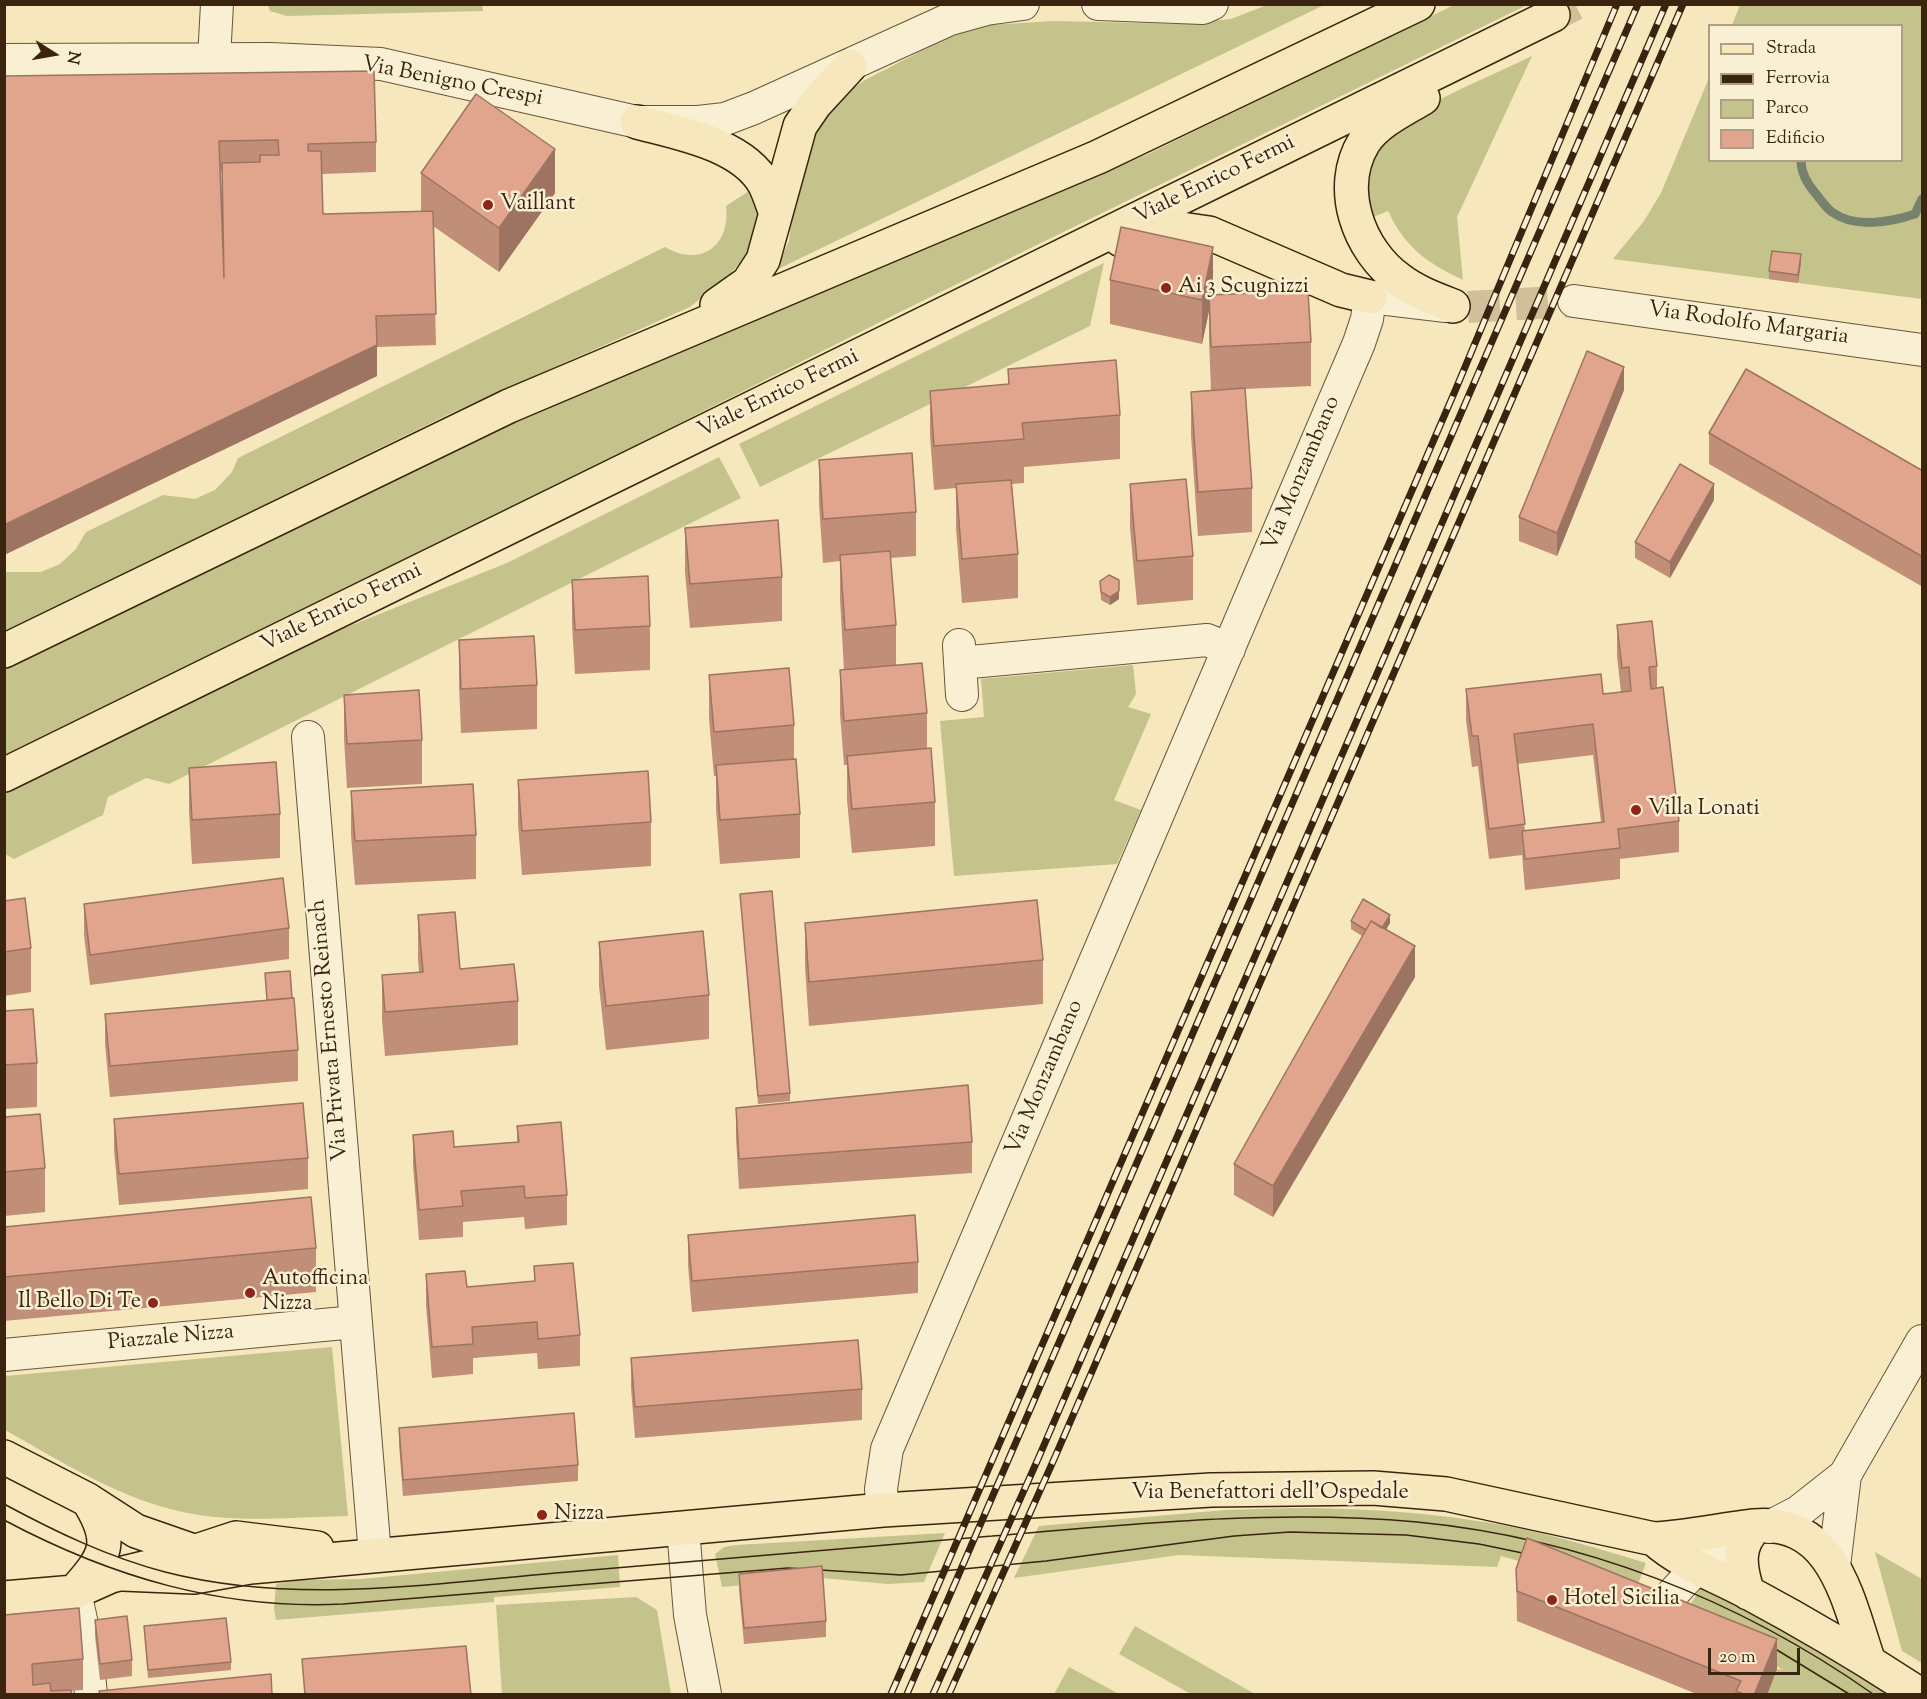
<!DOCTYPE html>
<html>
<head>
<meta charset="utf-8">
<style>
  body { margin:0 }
  #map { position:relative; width:1927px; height:1699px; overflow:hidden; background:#f6e7bc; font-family:"Sorts Mill Goudy",serif }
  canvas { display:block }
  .frame { position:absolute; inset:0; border:6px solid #3a240f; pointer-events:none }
  .legend { position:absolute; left:1708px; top:24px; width:195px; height:138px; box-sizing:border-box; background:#f9efd3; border:2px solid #ad9e85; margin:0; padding:8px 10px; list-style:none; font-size:18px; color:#3a240f }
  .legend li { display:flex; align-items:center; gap:12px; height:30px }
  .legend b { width:30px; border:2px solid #ad9e85 }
  .north { position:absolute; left:24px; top:24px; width:60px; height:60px; -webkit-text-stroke:4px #f9efd3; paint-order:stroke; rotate:101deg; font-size:16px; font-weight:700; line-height:24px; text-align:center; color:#3a240f }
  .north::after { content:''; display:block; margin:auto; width:21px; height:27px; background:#3a240f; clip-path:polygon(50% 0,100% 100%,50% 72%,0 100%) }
  .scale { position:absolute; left:1708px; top:1648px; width:92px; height:27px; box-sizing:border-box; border:3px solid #3a240f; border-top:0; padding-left:8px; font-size:18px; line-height:21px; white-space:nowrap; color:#3a240f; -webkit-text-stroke:4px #f9efd3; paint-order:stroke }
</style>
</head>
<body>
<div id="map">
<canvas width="1927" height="1699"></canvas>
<div class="frame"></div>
<ul class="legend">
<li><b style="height:8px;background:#f6e7bc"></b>Strada</li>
<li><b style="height:8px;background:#3a240f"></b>Ferrovia</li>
<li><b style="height:16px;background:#c4c38b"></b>Parco</li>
<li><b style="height:16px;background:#e0a58c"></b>Edificio</li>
</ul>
<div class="north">N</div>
<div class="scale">20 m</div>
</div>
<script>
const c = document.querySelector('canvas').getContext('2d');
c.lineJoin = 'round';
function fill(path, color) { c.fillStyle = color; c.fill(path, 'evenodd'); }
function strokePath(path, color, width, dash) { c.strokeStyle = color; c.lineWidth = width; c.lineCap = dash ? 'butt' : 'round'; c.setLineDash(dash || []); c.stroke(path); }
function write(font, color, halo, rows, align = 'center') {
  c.font = font + ' "Sorts Mill Goudy",serif'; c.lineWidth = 5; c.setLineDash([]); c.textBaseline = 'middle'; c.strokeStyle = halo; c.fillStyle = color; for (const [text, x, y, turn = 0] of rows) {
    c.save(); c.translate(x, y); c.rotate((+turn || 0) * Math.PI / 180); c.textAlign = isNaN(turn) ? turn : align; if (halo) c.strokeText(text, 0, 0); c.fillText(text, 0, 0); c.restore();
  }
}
fill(new Path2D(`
  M 482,4 L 483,11 L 287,16 L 270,11 L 268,5 Z
  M 1267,5 L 1324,5 L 776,270 L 789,241 L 793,202 L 815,127 L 838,98 L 865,80 L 956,33 L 990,25 L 1054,21 L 1183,24 L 1231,19 Z
  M 1454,5 L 1527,5 L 902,311 L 406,561 L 5,758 L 5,668 L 529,413 L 1146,155 Z
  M 1740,5 L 1922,5 L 1922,299 L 1613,259 L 1644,221 L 1661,193 L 1709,78 L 1710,160 L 1902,160 L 1902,26 L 1732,25 Z
  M 1532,56 L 1457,217 L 1463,280 C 1428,263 1406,249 1388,211 L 1373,217 C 1363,192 1370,154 1389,134 C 1418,104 1492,76 1532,56 Z
  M 749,191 L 757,214 L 754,239 L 741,262 L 726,278 L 690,307 L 447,415 L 5,632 L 5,572 L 41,572 L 60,564 L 76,549 L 86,532 L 163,495 L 195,499 L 215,490 L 232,472 L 238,458 L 665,247 C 700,268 731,246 726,206 Z
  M 1104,263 L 1090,326 L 760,487 L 739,444 Z
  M 719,457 L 741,498 L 169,784 L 146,778 L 108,797 L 103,815 L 14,859 L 5,854 L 4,793 L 312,641 L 507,563 Z
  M 1133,665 L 1136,694 L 1128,707 L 1151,714 L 1114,800 L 1141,810 L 1117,864 L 954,876 L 940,721 L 984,717 L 981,679 Z
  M 332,1347 L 348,1516 C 304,1517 259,1521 215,1517 C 137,1510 71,1467 5,1430 L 5,1376 Z
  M 1291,1508 C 1373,1508 1457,1514 1536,1532 C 1573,1541 1610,1552 1646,1563 L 1634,1594 L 1501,1556 L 1497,1567 L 1179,1555 L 1014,1578 L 1039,1526 L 1226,1510 Z
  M 945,1533 L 924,1582 L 888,1584 L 822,1578 L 722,1587 L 715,1554 L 724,1547 L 736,1545 Z
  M 1875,1552 L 1922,1579 L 1922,1663 L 1902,1651 Z
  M 618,1555 L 620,1587 L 494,1597 L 494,1602 L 276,1620 L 274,1609 L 276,1584 L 299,1580 L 361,1579 Z
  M 1703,1584 L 1837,1658 L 1886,1694 L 1767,1694 L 1777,1669 L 1783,1670 L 1752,1651 L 1682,1618 Z
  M 636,1597 L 657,1610 L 671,1694 L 502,1694 L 496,1605 Z
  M 1135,1626 L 1255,1694 L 1191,1694 L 1119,1654 Z
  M 1069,1667 L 1119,1694 L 1054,1694 Z`), '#c4c38b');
strokePath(new Path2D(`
  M 1801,160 C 1801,173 1808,185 1816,194 C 1821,200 1826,208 1832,212 C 1855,229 1891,222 1915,214 L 1922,199`), '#76826d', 9);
strokePath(new Path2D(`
  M 1468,307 L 1574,301`), '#d0c099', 32, [32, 16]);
strokePath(new Path2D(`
  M 1553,15 L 1575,4`), '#d0c099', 33, [33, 16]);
const minor = new Path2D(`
  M 1098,4 L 1203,8 L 1212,4
  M 214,59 L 217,4
  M 4,60 L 270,59 L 381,64 L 637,122 L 698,122 L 725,119 L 754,108 L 950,19 L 986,9 L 1023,4
  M 1574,301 L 1922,350
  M 959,645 L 962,695
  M 960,663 L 1207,640 L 1229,649
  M 308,737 L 375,1555
  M 4,1355 L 355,1322
  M 883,1510 L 881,1489 L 887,1449 L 1359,343 L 1367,319 L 1370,297 L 1446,306
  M 1769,1527 L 1798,1512 L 1845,1475 L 1922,1341
  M 683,1528 L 690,1615 L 705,1694
  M 1834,1566 L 1845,1475
  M 75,1592 L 85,1638 L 91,1694
  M 1654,1618 L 1657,1611 C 1686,1580 1708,1550 1748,1533`);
const major = new Path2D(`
  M 1423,98 C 1403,110 1377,122 1364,142 C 1336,188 1358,250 1400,280 C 1416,292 1435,299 1453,306
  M 637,122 C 678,133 743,144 765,185 C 769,193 772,203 775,211
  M 1121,240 L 1181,229 L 1209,233 L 1341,290 L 1370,297
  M 717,305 L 748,283 L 763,260 L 800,126 L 815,104 L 850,66
  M 4,651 L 509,406 L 1098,157 L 1418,4
  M 4,775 L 1553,15
  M 4,1457 L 88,1500 L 136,1531 L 202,1554
  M 1654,1539 C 1687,1537 1720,1530 1754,1526 C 1835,1518 1848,1602 1869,1662
  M 123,1574 L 194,1577 L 250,1567 L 883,1510 L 1211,1490 L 1373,1488 L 1446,1494 L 1654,1539 C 1682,1564 1716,1575 1749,1593 C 1807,1624 1864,1658 1919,1694
  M 76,1590 C 107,1555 114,1542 88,1500
  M 1748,1593 C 1740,1569 1735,1545 1757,1526
  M 4,1598 L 75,1592 L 111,1576 L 148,1567 L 236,1538 L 317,1548`);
strokePath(minor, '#69553a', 34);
strokePath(major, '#3a240f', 36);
strokePath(minor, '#f9efd3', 32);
strokePath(major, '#f6e7bc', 33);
strokePath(new Path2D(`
  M 4,1504 C 56,1532 108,1557 165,1572 C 297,1606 435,1583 568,1572 C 710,1560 851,1548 992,1536 C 1133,1524 1276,1509 1417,1522 C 1582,1538 1738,1599 1873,1694
  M 4,1520 C 111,1577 222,1610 343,1604 L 788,1568 L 901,1575 L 1046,1561 L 1234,1536 L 1290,1532 L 1406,1535 L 1479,1544 L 1537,1556
  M 1764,1642 L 1849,1694`), '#3a240f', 1.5);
const rail = new Path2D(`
  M 891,1694 L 1455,391 L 1617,4
  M 907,1694 L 1638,4
  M 933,1694 L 1038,1459 L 1666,4
  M 949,1694 L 1055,1457 L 1683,4`);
strokePath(rail, '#3a240f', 7);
strokePath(rail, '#f9efd3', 4.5, [14]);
fill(new Path2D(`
  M 4,76 L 376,142 L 376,172 L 322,174 L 323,214 L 421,211 L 421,173 L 555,193 L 499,272 L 433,226 L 436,345 L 377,347 L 377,376 L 4,555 ZM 220,172 L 222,172 L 223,251 Z
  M 1801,262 L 1798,283 L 1769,279 L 1769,271 Z
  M 1110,280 L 1213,291 L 1212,295 L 1311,342 L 1311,386 L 1245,389 L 1252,488 L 1252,532 L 1198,536 L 1191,436 L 1191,392 L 1211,390 L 1209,339 L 1209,311 L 1202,344 L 1110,324 Z
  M 1008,369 L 1120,415 L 1120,459 L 1024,467 L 1024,483 L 1012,484 L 1018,554 L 1018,598 L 962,603 L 956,528 L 956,488 L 934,490 L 930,435 L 930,391 L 1008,384 Z
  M 1624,390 L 1557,556 L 1519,541 L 1519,517 Z
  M 1709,433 L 1923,471 L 1923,587 L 1709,464 Z
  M 819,460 L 916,512 L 916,556 L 890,558 L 896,625 L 896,665 L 927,713 L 927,749 L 935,802 L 935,846 L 852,853 L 847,800 L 847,765 L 844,765 L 840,714 L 840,670 L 844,670 L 840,599 L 840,561 L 823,563 L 819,504 Z
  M 1130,484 L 1193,556 L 1193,600 L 1137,605 L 1130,528 Z
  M 1714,500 L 1670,578 L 1635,558 L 1635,542 Z
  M 685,528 L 782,577 L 782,621 L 690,628 L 685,572 Z
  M 572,580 L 650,626 L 650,670 L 575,674 L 572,624 Z
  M 1100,581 L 1119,599 L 1110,605 L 1101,600 Z
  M 1617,625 L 1657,666 L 1657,688 L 1679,821 L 1679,852 L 1620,859 L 1620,879 L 1525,890 L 1522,855 L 1489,859 L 1478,766 L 1472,767 L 1466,720 L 1466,689 L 1603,694 L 1621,692 L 1617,656 ZM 1593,755 L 1601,822 L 1525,831 L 1517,764 Z
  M 459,640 L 537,685 L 537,729 L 461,733 L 459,684 Z
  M 709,675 L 794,725 L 794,759 L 800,814 L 800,858 L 720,864 L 716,809 L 716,776 L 714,776 L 709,719 Z
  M 344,695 L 422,740 L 422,784 L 347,788 L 344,739 Z
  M 189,768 L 280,814 L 280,858 L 192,864 L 189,812 Z
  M 518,780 L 651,822 L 651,866 L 522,875 L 518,824 Z
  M 351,791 L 476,835 L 476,879 L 355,885 L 351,835 Z
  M 740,894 L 790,1093 L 790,1101 L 758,1104 Z
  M 4,901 L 31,948 L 31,992 L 4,996 Z
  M 84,904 L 289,928 L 289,959 L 90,985 L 84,935 Z
  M 418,915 L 460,969 L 518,1001 L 518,1045 L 385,1056 L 382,1019 L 382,975 L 419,972 L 418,959 Z
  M 1351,921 L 1390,923 L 1386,929 L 1415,977 L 1273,1217 L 1234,1195 L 1234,1164 L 1362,936 L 1351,929 Z
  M 805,923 L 1043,960 L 1043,1004 L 809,1026 L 805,967 Z
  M 599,942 L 709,995 L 709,1039 L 606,1050 L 599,986 Z
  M 265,973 L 292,998 L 298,1050 L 298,1081 L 110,1097 L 105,1044 L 105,1014 L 267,1000 Z
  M 4,1011 L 37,1063 L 37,1107 L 4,1109 Z
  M 736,1108 L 972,1142 L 972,1173 L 739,1189 L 736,1138 Z
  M 4,1117 L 45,1168 L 45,1212 L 4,1216 Z
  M 114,1119 L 308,1158 L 308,1189 L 119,1205 L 114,1150 Z
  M 517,1126 L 567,1195 L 567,1225 L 525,1229 L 524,1217 L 463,1222 L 463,1237 L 419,1240 L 413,1165 L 413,1135 L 454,1147 L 517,1142 Z
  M 4,1227 L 316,1248 L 316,1292 L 4,1321 Z
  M 688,1235 L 918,1262 L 918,1293 L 692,1312 L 688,1265 Z
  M 534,1266 L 580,1335 L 580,1366 L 538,1369 L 537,1353 L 473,1358 L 473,1374 L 432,1378 L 426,1305 L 426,1274 L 467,1287 L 534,1281 Z
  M 631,1358 L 862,1389 L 862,1420 L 635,1438 L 631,1388 Z
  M 399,1428 L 578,1465 L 578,1481 L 403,1496 L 399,1444 Z
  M 1516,1569 L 1777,1669 L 1767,1695 L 1699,1695 L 1517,1621 Z
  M 739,1574 L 826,1621 L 826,1637 L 744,1644 L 739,1590 Z
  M 4,1615 L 83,1659 L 83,1690 L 4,1695 Z
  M 95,1620 L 132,1660 L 132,1676 L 100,1680 L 95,1636 Z
  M 144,1626 L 231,1662 L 231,1670 L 148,1678 Z`), '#c18e78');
fill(new Path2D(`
  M 555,149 L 555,193 L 499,272 L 499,228 Z
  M 1213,247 L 1213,291 L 1210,308 L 1209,295 L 1209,311 L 1202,344 L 1202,300 Z
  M 1801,254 L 1801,262 L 1798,283 L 1798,275 Z
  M 377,345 L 377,376 L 4,555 L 4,525 Z
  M 1624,367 L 1624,390 L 1557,556 L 1557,533 Z
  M 1714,484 L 1714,500 L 1670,578 L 1670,562 Z
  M 1119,591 L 1119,599 L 1110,605 L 1110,597 Z
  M 1390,915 L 1390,923 L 1378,944 L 1378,936 Z
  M 1415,946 L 1415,977 L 1273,1217 L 1273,1186 Z
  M 1777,1639 L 1777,1669 L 1767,1695 L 1754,1695 Z`), '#9d7462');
const building = new Path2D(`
  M 374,71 L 376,142 L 308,144 L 308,151 L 321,151 L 323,214 L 433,211 L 436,314 L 376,316 L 377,345 L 4,525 L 4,76 ZM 278,140 L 279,155 L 260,155 L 260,162 L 222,163 L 224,278 L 219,141 Z
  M 476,94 L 555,149 L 499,228 L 421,173 Z
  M 1121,227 L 1213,247 L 1202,300 L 1110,280 Z
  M 1772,251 L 1801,254 L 1798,275 L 1769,271 Z
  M 1308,291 L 1311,342 L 1211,347 L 1209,295 Z
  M 1587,351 L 1624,367 L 1557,533 L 1519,517 Z
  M 1116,360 L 1120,415 L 1022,423 L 1024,439 L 934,446 L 930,391 L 1009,384 L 1008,369 Z
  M 1746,369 L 1923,471 L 1923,557 L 1709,433 Z
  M 1245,388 L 1252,488 L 1198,492 L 1191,392 Z
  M 912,453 L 916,512 L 823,519 L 819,460 Z
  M 1680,464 L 1714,484 L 1670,562 L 1635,542 Z
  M 1186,479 L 1193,556 L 1137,561 L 1130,484 Z
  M 1011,480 L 1018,554 L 962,559 L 956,484 Z
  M 778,520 L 782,577 L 690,584 L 685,528 Z
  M 890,551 L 896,625 L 845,630 L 840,555 Z
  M 1109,575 L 1119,580 L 1119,591 L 1110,597 L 1101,592 L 1100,581 Z
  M 648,576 L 650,626 L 575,630 L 572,580 Z
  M 1652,621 L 1657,666 L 1649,667 L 1651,689 L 1663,687 L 1679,821 L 1618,829 L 1620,848 L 1525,859 L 1522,831 L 1604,822 L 1593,724 L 1514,734 L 1525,824 L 1489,829 L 1478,736 L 1472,736 L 1466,689 L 1601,674 L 1603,694 L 1631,691 L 1629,667 L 1622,668 L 1617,625 Z
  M 534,636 L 537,685 L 461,689 L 459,640 Z
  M 922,663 L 927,713 L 844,721 L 840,670 Z
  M 789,668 L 794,725 L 714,732 L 709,675 Z
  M 419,690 L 422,740 L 347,744 L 344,695 Z
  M 931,748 L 935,802 L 852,809 L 847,756 Z
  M 796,759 L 800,814 L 720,820 L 716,765 Z
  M 276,762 L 280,814 L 192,820 L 189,768 Z
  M 648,771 L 651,822 L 522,831 L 518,780 Z
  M 473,784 L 476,835 L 355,841 L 351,791 Z
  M 283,878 L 289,928 L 90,955 L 84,904 Z
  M 772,891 L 790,1093 L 758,1096 L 740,894 Z
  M 25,898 L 31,948 L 4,952 L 4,901 Z
  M 1363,899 L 1390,915 L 1382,928 L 1371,921 L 1366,930 L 1351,921 Z
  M 1037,900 L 1043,960 L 809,982 L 805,923 Z
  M 455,912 L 460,969 L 514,964 L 518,1001 L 385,1012 L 382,975 L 423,972 L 418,915 Z
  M 1371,921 L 1415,946 L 1273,1186 L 1234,1164 Z
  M 703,931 L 709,995 L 606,1006 L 599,942 Z
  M 290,971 L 292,998 L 267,1000 L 265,973 Z
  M 294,998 L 298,1050 L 110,1066 L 105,1014 Z
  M 33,1009 L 37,1063 L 4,1065 L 4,1011 Z
  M 968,1085 L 972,1142 L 739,1159 L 736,1108 Z
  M 303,1103 L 308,1158 L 119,1174 L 114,1119 Z
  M 40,1114 L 45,1168 L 4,1172 L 4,1117 Z
  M 561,1122 L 567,1195 L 525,1198 L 524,1186 L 461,1191 L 463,1206 L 419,1210 L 413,1135 L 453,1131 L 454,1147 L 519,1142 L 517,1126 Z
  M 311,1197 L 316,1248 L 4,1277 L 4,1227 Z
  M 915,1215 L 918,1262 L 692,1281 L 688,1235 Z
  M 573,1263 L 580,1335 L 538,1339 L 537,1322 L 472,1327 L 473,1344 L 432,1347 L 426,1274 L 465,1271 L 467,1287 L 535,1281 L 534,1266 Z
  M 858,1340 L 862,1389 L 635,1407 L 631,1358 Z
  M 574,1413 L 578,1465 L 403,1480 L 399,1428 Z
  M 1527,1538 L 1777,1639 L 1754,1695 L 1746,1695 L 1736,1691 L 1741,1681 L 1517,1591 L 1516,1569 Z
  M 822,1566 L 826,1621 L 744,1628 L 739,1574 Z
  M 79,1608 L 83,1659 L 32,1664 L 33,1685 L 50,1683 L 51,1691 L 71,1690 L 72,1695 L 4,1695 L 4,1615 Z
  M 127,1616 L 132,1660 L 100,1664 L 95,1620 Z
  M 226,1618 L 231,1662 L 148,1670 L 144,1626 Z
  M 466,1646 L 471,1695 L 305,1695 L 302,1659 Z
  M 271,1674 L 272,1695 L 100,1695 L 99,1691 Z`);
fill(building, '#e0a58c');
strokePath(building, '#9d7462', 1.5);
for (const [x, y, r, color] of [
  [488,205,6,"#8f2418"],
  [1166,288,6,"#8f2418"],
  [1636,810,6,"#8f2418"],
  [250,1293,6,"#8f2418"],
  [153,1303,6,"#8f2418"],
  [542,1515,6,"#8f2418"],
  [1552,1600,6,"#8f2418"]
]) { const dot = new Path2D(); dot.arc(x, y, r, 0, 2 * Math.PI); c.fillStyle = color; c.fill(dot); strokePath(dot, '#f9efd3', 2); }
write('22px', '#3a240f', '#f9efd3', [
  ["Via Benigno Crespi",452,83,11],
  ["Viale Enrico Fermi",1215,181,-26],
  ["Via Rodolfo Margaria",1748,325,8],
  ["Viale Enrico Fermi",779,395,-26],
  ["Via Monzambano",1303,474,-67],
  ["Viale Enrico Fermi",342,609,-26],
  ["Via Privata Ernesto Reinach",331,1030,-95],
  ["Via Monzambano",1046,1078,-67],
  ["Piazzale Nizza",171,1339,-5],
  ["Via Benefattori dell'Ospedale",1270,1494]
]);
write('22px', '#3a240f', '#f9efd3', [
  ["Vaillant",500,205],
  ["Ai 3 Scugnizzi",1178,288],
  ["Villa Lonati",1648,810],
  ["Autofficina",262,1280],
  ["Nizza",262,1305],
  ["Il Bello Di Te",141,1303,"right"],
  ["Nizza",554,1515],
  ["Hotel Sicilia",1564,1600]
], 'left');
</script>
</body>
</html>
